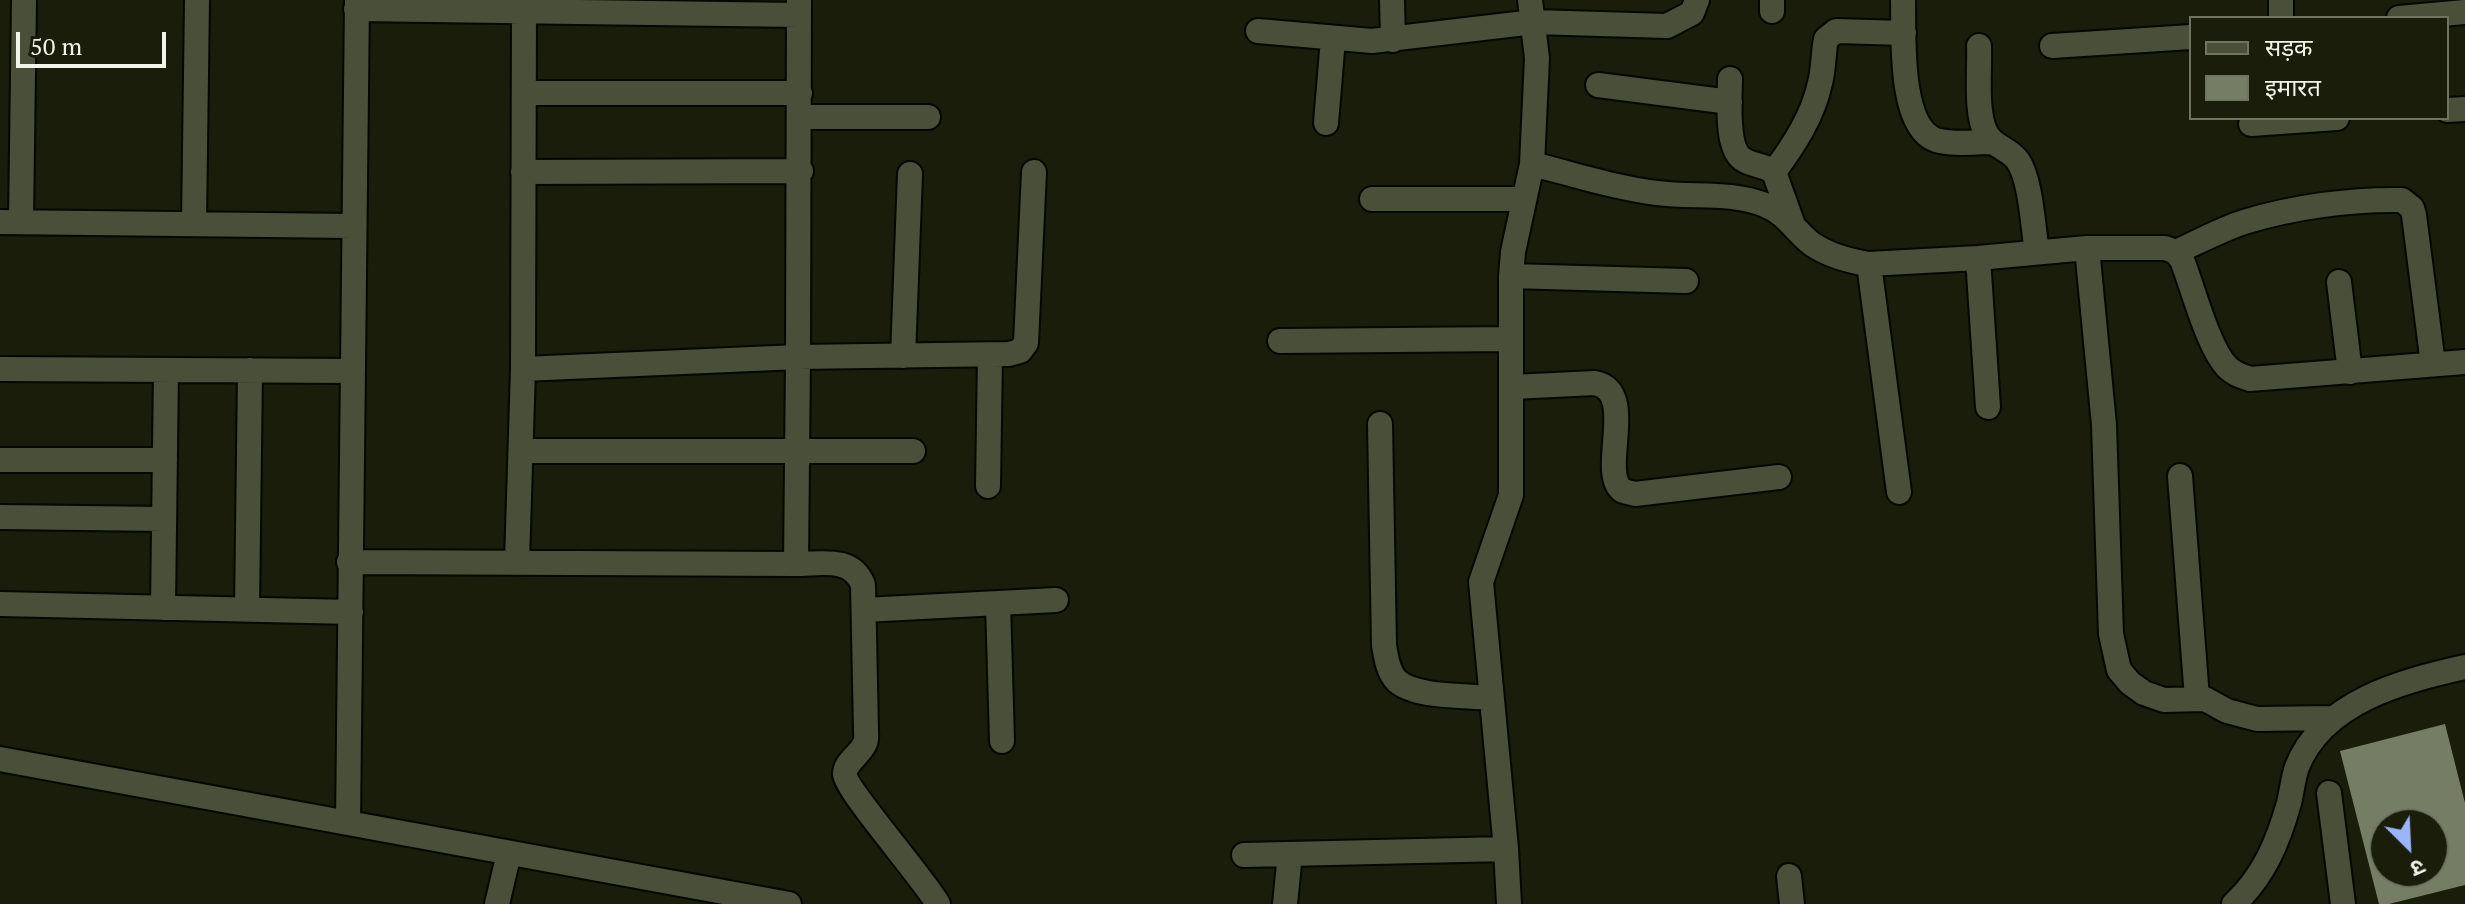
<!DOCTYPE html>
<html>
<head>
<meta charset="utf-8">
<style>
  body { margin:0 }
  #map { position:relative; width:2465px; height:904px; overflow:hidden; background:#191d09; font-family:"PT Serif","Noto Sans Devanagari",serif }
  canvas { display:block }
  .legend { position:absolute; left:2189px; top:16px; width:260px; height:104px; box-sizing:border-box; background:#191d09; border:2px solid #6f7362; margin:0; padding:10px 14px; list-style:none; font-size:24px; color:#f1f4e7 }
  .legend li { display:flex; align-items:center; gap:16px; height:40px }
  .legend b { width:40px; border:2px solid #6f7362 }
  .north { position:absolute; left:2369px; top:808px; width:80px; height:80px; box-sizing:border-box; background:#191d09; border:2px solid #6f7362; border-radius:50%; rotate:156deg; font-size:22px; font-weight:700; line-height:32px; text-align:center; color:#f1f4e7 }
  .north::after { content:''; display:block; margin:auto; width:28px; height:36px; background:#9cb4fd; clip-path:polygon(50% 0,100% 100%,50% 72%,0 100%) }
  .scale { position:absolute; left:16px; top:32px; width:150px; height:36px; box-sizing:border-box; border:4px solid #f1f4e7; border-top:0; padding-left:10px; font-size:24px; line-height:28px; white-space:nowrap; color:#f1f4e7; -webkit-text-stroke:6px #191d09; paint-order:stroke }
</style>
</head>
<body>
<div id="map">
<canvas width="2465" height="904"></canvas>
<ul class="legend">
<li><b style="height:10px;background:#494f39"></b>सड़क</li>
<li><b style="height:22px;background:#767d65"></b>इमारत</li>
</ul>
<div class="north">उ</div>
<div class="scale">50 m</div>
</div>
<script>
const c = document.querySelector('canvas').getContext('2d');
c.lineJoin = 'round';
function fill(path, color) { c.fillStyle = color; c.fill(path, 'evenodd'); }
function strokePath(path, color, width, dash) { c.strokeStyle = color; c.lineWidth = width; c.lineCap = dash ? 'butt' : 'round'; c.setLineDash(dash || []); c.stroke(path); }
fill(new Path2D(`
  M 2445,724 L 2465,803 L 2465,885 L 2389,904 L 2379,904 L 2340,751 ZM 2385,824 L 2433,824 L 2433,872 L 2385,872 Z`), '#767d65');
const minor = new Path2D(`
  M 799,0 L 798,357 L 1009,354 L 1020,351 L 1026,343 L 1034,172
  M 1392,0 L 1393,40
  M 1772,0 L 1772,11
  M 1903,0 C 1904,32 1898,127 1936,140 C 1953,145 1975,142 1992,142
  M 2281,0 L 2281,18
  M 356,9 L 799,15
  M 2399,18 L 2465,12
  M 1258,31 L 1372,41 L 1534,22 L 1667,26 L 1692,13 L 1697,0
  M 1979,46 C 1980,70 1975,112 1986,133 C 1993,147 2010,149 2018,161 C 2031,180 2033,228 2037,252
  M 2052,46 L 2191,37
  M 1730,79 C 1730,98 1725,150 1744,160 C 1754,166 1765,165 1774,172 L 1793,225
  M 1598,85 L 1730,102
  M 524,93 L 800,93
  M 2447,110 L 2465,109
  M 800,117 L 928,117
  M 1326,123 L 1333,39
  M 2251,124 L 2337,118
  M 1532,164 C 1573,174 1615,188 1657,193 C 1694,198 1729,191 1765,205 C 1786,213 1795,231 1812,244 C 1828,255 1849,261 1869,264 L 1978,258 L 2087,248 L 2165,248 L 2176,252 L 2182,260 C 2193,288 2208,347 2227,367 C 2234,374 2241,376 2250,379 L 2465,362
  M 523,172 L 801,171
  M 1774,172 C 1794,145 1813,116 1820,83 C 1824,68 1823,53 1826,39 L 1836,31 L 1904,33
  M 1372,199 L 1523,199
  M 0,222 L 354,226
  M 21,222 L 24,0
  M 194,224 L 197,0
  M 2087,248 L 2104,425 L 2111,634 L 2119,670 L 2130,683 L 2144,693 L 2164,700 L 2205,699 L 2227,711 L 2257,719 L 2333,718
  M 2176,252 C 2198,242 2220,230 2244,222 C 2293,207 2351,199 2402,200 L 2412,208 L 2414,215 L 2433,364
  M 1978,258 L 1988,407
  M 1869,264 L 1899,492
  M 1511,276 L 1686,281
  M 2339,282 L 2350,372
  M 1280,341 L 1510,339
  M 903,356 L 910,174
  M 0,369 L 353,371
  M 1512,387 L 1595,383 C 1639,392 1597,473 1623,491 C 1624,491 1634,494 1635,494 L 1779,477
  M 1380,424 L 1384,645 C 1386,657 1388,672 1397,681 C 1416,698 1466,695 1490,698
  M 522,451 L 913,451
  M 0,460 L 165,460
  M 2180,476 L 2197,698
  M 988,486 L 990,355
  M 0,517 L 164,519
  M 349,562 L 796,564 L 798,357 L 523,369
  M 517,562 L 523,369 L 524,12
  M 796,564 C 822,564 852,556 863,585 L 866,731 C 866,735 867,740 865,743 C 861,754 845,762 845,774 C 845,789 924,879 938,904
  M 998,603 L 1002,741
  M 0,604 L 351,612
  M 163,608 L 166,370
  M 247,609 L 250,370
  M 864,610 L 1056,600
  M 0,759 L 789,904
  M 2329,793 L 2343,904
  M 348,823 L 357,0
  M 1244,855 L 1506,849
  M 1789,876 L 1792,904
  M 497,904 L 509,853
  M 1285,904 L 1290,854
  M 1509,904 L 1506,849 L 1481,582 L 1511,495 L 1511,276 L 1513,252 L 1532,164 L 1537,58 L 1530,0
  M 2234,904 C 2264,876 2278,842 2289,803 C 2292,791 2293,778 2297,767 C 2323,701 2403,681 2465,667`);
strokePath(minor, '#050700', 28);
strokePath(minor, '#494f39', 24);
</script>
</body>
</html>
